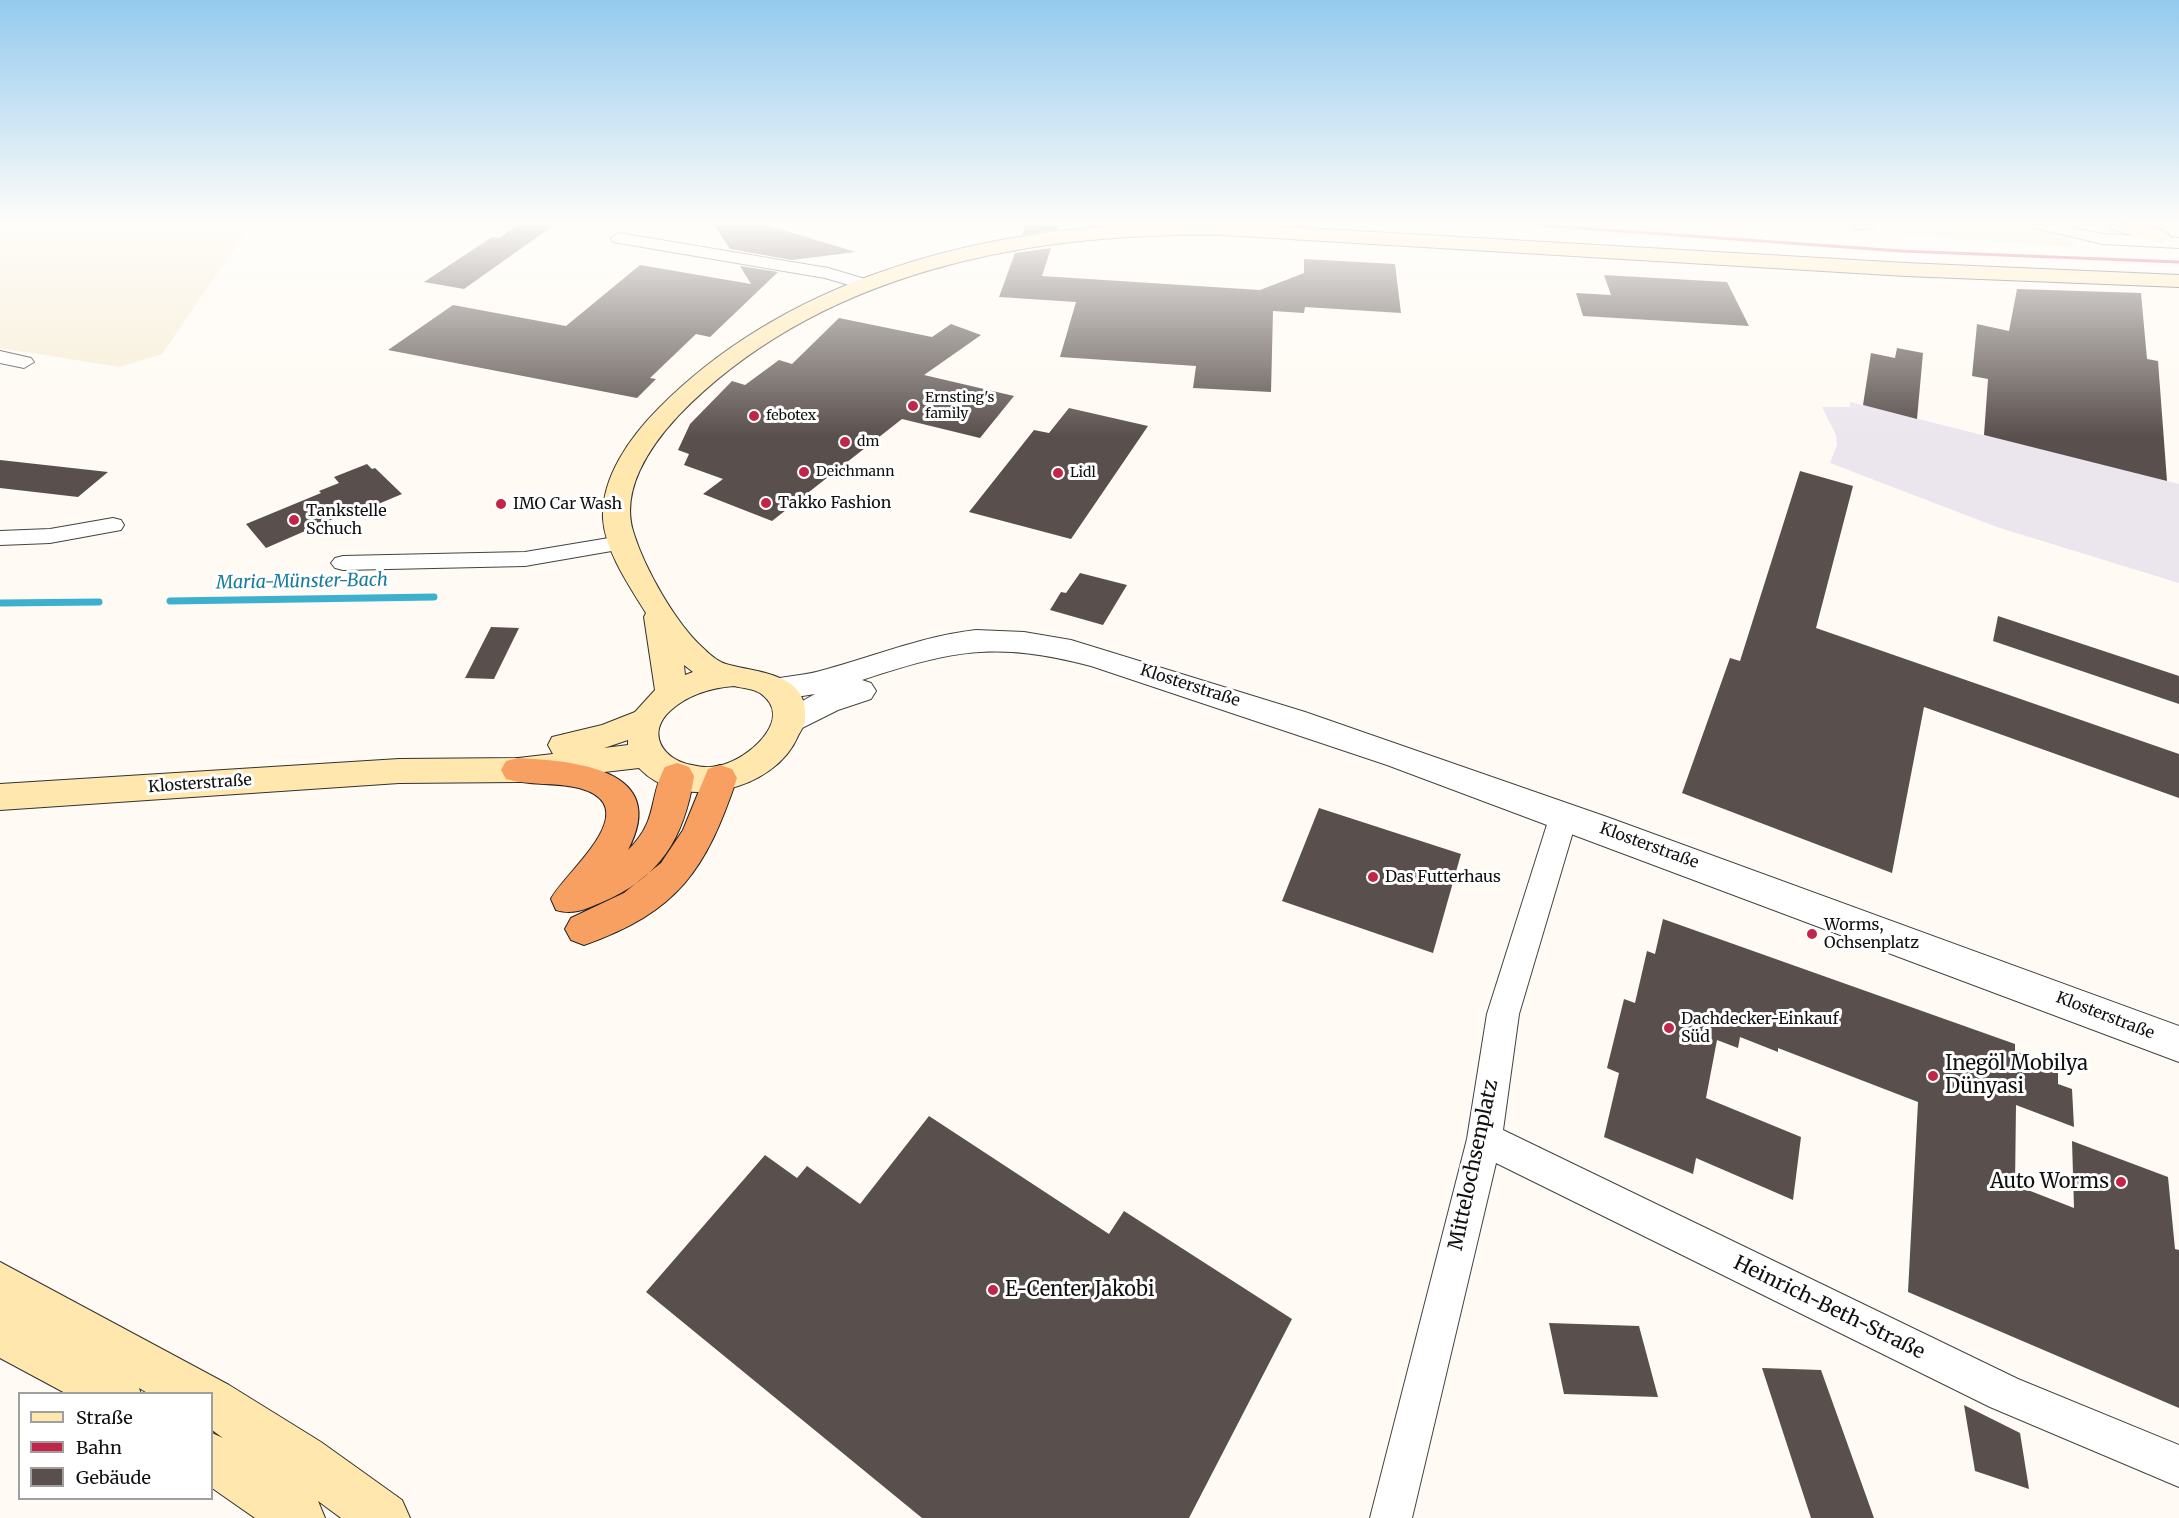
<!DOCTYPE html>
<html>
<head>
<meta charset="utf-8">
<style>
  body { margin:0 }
  #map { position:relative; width:2179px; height:1518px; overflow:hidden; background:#fffaf3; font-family:Merriweather,serif }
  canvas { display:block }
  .legend { position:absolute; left:18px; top:1392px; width:195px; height:108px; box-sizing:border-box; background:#fff; border:2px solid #9f9f9f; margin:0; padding:8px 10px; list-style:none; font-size:18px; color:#101010 }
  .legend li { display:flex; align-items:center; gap:12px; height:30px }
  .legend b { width:30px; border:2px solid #9f9f9f }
</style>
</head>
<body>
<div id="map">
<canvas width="2179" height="1518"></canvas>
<ul class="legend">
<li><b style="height:8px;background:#ffe7ae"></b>Straße</li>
<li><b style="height:8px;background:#c2254a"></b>Bahn</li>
<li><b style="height:16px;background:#594f4c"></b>Gebäude</li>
</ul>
</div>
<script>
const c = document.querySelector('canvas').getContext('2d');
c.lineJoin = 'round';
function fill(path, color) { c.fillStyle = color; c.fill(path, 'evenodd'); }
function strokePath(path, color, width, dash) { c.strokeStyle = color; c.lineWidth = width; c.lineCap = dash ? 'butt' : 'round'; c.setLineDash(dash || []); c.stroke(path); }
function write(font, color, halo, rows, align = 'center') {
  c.font = font + ' Merriweather,serif'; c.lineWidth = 6; c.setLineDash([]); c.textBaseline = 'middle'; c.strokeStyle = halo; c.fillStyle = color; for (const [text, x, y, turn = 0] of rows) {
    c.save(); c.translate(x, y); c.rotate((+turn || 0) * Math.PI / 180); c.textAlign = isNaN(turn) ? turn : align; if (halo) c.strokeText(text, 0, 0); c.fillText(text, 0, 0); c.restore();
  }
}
fill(new Path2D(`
  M 1850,402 L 2179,484 L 2179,583 L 1997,527 L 1830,463 L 1837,445 L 1836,435 L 1822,407 L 1850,407 Z`), '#ebe5ee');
fill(new Path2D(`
  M 0,225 L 251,225 L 162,354 L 120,367 L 0,348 Z`), '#f6ecd2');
fill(new Path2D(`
  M 1886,225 C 1935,225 2042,213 2077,247 L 1889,233 L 1884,227 Z`), '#ddebbb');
strokePath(new Path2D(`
  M 170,601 L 434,597
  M 0,603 L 99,602`), '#3db0cf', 7);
fill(new Path2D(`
  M 517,225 L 554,225 L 464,289 L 424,282 L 492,237 L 499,238 Z
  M 714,225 L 766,225 L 856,252 L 792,260 L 730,249 Z
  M 1025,225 L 1059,225 L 1057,230 L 1022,235 Z
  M 1051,248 L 1042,276 L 1260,290 L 1304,273 L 1304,259 L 1395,264 L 1401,313 L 1305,307 L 1304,313 L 1273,311 L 1271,392 L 1193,388 L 1196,366 L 1060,357 L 1076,302 L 999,297 L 1015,253 Z
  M 640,265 L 751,284 L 740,266 L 778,272 L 710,337 L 696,334 L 650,378 L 656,379 L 637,398 L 388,350 L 453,305 L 566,326 Z
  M 1604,275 L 1727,282 L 1749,326 L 1583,316 L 1576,293 L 1611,295 Z
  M 2017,289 L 2141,293 L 2147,359 L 2158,361 L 2167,481 L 1984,435 L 1988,379 L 1972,376 L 1977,324 L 2009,331 Z
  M 839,318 L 932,337 L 951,324 L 981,335 L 924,375 L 1014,396 L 980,438 L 902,419 L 772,521 L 703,494 L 723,479 L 684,465 L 689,454 L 678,450 L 690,424 L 732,381 L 745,385 L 779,360 L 792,364 Z
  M 1897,348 L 1923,353 L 1917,419 L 1863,405 L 1871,353 L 1895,358 Z
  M 1069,408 L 1148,426 L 1071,539 L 969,512 L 1034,430 L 1049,433 Z
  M 0,460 L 108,472 L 78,497 L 0,488 Z
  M 367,464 L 372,469 L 375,468 L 402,494 L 345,518 L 342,515 L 266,548 L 246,524 L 321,493 L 319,491 L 339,483 L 334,477 Z
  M 1800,471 L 1853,486 L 1816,628 L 2179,754 L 2179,798 L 1924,707 L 1892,873 L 1682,793 L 1730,658 L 1740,661 Z
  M 1080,573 L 1127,585 L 1103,625 L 1050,610 L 1061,592 L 1066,593 Z
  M 1998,616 L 2179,676 L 2179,704 L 1993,641 Z
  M 491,627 L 519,628 L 494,679 L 465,678 Z
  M 1319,808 L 1461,854 L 1433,953 L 1282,901 Z
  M 1663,919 L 2015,1044 L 2015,1051 L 2058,1066 L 2058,1084 L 2072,1089 L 2074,1127 L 2016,1105 L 2015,1185 L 2074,1208 L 2072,1141 L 2168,1177 L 2175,1249 L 2179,1250 L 2179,1408 L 1908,1292 L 1918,1102 L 1778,1048 L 1778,1052 L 1740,1037 L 1738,1048 L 1717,1040 L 1706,1098 L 1801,1137 L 1793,1200 L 1696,1158 L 1693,1174 L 1604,1137 L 1619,1073 L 1607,1068 L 1624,999 L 1635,1003 L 1647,951 L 1655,954 Z
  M 929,1116 L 1109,1234 L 1124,1211 L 1292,1319 L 1189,1518 L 922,1518 L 646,1292 L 765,1155 L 797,1178 L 807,1166 L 860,1204 Z
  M 1549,1323 L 1639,1326 L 1658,1397 L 1564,1394 Z
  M 1762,1368 L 1821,1370 L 1874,1518 L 1811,1518 Z
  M 1964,1405 L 2020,1433 L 2029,1489 L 1975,1471 Z`), '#594f4c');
const minor = new Path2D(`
  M 1854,225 L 1876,225 L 1874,228 L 1855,230 Z
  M 2033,225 L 2061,225 L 2103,234 L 2179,238 L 2179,248 L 2103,244 L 2035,228 Z
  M 619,233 L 828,268 L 872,281 L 875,285 L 866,290 L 825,278 L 613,242 L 611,238 Z
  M 0,351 L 31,358 L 34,362 L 24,368 L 0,363 Z
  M 113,518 L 121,520 L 124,525 L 121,530 L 50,543 L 0,545 L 0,531 L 50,529 Z
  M 621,536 L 629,538 L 632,543 L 629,548 L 525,566 L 343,570 L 335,568 L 331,563 L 335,558 L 343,556 L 525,552 Z
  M 1564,804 L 1574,807 L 1578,815 L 1519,1014 L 1503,1130 L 2018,1379 L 2179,1445 L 2179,1487 L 1990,1407 L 1496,1163 L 1412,1518 L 1370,1518 L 1467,1139 L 1487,1014 L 1550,815 L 1554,807 Z`);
const tertiary = new Path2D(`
  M 976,630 L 1024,632 L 1071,640 L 1305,712 L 1607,817 L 2179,1026 L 2179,1062 L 1387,765 L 1091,666 C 996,641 953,650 862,680 L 871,683 L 876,691 L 871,699 L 838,710 L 790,734 L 779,730 L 774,722 L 779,714 L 815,694 L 777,700 L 766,697 L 761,689 L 766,681 C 784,676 802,676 820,671 C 873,657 922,636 976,630 Z`);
const secondary = new Path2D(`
  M 1137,225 L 1254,225 L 1906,263 L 2179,275 L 2179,287 L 1906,276 L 1223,235 C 1030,232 818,271 678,416 C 650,446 619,491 634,534 C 645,569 675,622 702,647 C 708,653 718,662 726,664 C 756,673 810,672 805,720 C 805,725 800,732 798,736 C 775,791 681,813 639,768 L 518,782 L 399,783 L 0,810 L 0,784 L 399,759 L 518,758 L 553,754 L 548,745 L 552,737 L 602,725 L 635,712 L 655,690 L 644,617 L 646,613 C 630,587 605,551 603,519 C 601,477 631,436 659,408 C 783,283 965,232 1137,225 ZM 684,665 L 693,672 L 685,675 ZM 734,686 C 742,688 754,689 760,693 C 794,717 753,754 728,763 C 716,768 703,768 692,765 C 663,760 645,733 671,710 C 689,694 711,688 734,686 ZM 628,740 L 628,745 L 604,748 Z
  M 2108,225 C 2123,224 2162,223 2171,237 L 2168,241 L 2161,243 L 2111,229 Z
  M 0,1262 L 229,1385 L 321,1442 L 402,1500 L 410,1518 L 341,1518 L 318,1501 L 325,1518 L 255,1518 L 212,1488 L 212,1433 L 223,1438 L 212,1430 L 212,1394 L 149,1394 L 139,1388 L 141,1394 L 67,1394 L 0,1358 Z`);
const trunk = new Path2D(`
  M 518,758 C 573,761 671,768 628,850 C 659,820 648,798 665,767 L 677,763 L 689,767 L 694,776 C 684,839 660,878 600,903 C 584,910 572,915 556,910 L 551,899 C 564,873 649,807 579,788 C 555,782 530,786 506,779 L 501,770 L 506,761 Z
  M 720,765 L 732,769 L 737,778 C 706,870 678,912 584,945 L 571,940 L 565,929 L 571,918 L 624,893 L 661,863 L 683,830 L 708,769 Z`);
strokePath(minor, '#434343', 2);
strokePath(tertiary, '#434343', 2);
strokePath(secondary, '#323232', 2);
strokePath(trunk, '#212121', 2);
fill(minor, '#fff');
fill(tertiary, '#fff');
fill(secondary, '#ffe7ae');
fill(trunk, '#f7a062');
strokePath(new Path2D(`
  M 1537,225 L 1901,251 L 2179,262`), '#c2254a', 3);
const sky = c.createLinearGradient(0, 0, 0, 437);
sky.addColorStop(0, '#94caee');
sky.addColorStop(0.51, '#fffdfa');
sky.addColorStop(1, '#fffdfa00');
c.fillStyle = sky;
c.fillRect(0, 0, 2179, 437);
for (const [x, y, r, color] of [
  [913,406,6,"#c2254a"],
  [754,416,6,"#c2254a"],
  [845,442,6,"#c2254a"],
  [804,472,6,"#c2254a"],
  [1058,473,6,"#c2254a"],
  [766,503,6,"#c2254a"],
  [501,504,6,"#c2254a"],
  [294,520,6,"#c2254a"],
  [1373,877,6,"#c2254a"],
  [1812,934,6,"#c2254a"],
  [1669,1028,6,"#c2254a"],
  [1933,1076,6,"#c2254a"],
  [2121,1182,6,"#c2254a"],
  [993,1290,6,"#c2254a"]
]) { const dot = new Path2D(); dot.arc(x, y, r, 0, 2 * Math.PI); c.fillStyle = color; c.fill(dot); strokePath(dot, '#fff', 2); }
write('14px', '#101010', '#fff', [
  ["Ernsting's",925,398],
  ["family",925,414],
  ["febotex",766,416],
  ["dm",857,442],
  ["Deichmann",816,472],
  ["Lidl",1070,473]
], 'left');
write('16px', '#101010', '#fff', [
  ["Takko Fashion",778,503],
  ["IMO Car Wash",513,504],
  ["Tankstelle",306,511],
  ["Schuch",306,529],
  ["Das Futterhaus",1385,877],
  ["Worms,",1824,925],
  ["Ochsenplatz",1824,943],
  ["Dachdecker-Einkauf",1681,1019],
  ["Süd",1681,1037]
], 'left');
write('16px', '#101010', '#fff', [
  ["Klosterstraße",1190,686,18],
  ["Klosterstraße",200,784,-4],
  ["Klosterstraße",1649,846,20],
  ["Klosterstraße",2105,1016,21]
]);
write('italic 18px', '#167b9d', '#fff', [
  ["Maria-Münster-Bach",302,582,-1]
]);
write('20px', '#101010', '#fff', [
  ["Inegöl Mobilya",1945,1064],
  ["Dünyasi",1945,1087],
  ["Auto Worms",2109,1182,"right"],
  ["E-Center Jakobi",1005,1290]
], 'left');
write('20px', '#101010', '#fff', [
  ["Mittelochsenplatz",1474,1165,-78],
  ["Heinrich-Beth-Straße",1829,1308,26]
]);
</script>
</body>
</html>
